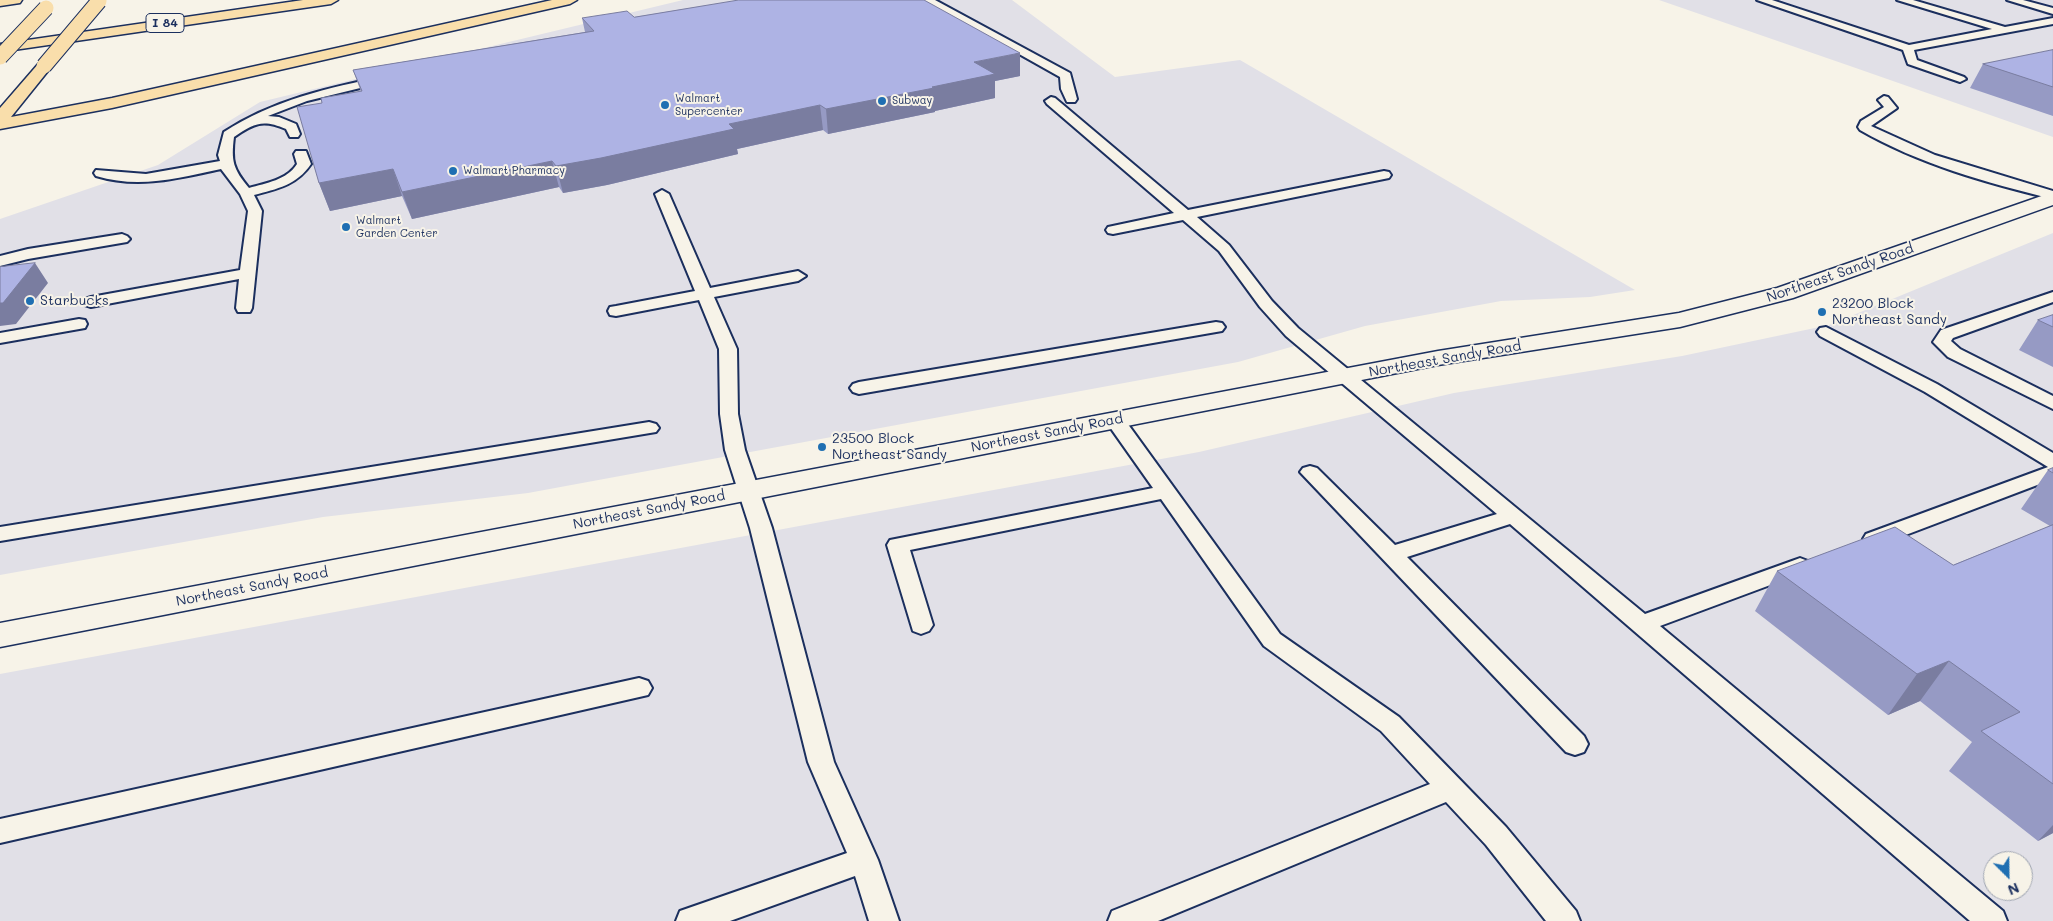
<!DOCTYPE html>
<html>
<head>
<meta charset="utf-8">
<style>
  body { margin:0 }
  #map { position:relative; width:2053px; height:921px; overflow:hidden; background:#f7f3e8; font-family:Mali,sans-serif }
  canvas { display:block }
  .north { position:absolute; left:1983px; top:851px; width:50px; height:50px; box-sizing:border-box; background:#f7f3e8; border:1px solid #9fa5b1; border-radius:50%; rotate:157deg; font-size:14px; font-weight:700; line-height:20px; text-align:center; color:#1b2f5e }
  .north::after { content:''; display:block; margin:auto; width:18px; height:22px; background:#1f6fb2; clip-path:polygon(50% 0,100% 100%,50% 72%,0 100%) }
</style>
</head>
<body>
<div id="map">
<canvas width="2053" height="921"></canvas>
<div class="north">N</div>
</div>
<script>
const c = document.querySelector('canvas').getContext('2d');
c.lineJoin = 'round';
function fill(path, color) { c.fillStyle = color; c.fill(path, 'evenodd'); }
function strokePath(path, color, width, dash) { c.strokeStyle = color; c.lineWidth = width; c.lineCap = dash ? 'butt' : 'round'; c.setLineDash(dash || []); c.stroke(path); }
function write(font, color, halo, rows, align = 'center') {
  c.font = font + ' Mali,sans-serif'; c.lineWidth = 4; c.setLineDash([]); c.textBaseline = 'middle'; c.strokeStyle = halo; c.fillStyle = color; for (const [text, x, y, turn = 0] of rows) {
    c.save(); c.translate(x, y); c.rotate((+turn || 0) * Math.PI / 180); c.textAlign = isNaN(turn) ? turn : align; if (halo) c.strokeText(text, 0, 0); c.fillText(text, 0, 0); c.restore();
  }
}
fill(new Path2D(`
  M 683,0 L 1012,0 L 1115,77 L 1240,60 L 1635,290 L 1590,297 L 1501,301 L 1365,326 L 1238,362 L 528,493 L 323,517 L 0,575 L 0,219 L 158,165 L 260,102 Z
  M 1659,0 L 2053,0 L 2053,137 L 1850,66 Z
  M 2053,233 L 2053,921 L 0,921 L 0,674 L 1199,452 L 1454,393 L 1682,356 L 1829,325 ZM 1993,861 L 2023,861 L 2023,891 L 1993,891 Z`), '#e1e0e7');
const lane = new Path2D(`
  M 923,0 L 935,0 L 1070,73 L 1077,99 L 1075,102 L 1067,102 L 1061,89 L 1060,77 Z
  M 1757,0 L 1772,0 L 1909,45 L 1992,29 L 1897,0 L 1913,0 L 2005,27 L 2053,18 L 2053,24 L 1914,50 L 1917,60 L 1964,77 L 1966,79 L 1960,82 L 1908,64 L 1903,50 Z
  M 2007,0 L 2023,0 L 2053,8 L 2053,14 Z
  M 385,76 L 389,77 L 389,81 L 307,101 L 268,116 L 279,117 L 296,124 L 300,134 L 298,137 L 290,137 L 286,129 C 263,119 254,123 234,137 C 231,161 233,169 249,188 C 266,183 287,180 297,164 L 294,154 L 296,151 L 306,151 L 311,164 C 297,185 277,189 254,195 L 262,211 L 252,308 L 250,312 L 238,312 L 236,308 L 239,279 L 91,307 L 85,305 L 83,302 L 85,299 L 91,297 L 240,270 L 248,211 L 240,194 L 221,169 C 179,178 139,189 96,176 L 94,173 L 96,170 L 146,174 L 220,161 L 218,155 L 224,132 C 273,100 328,88 385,76 Z
  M 1884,96 L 1888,97 L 1897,108 L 1871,126 L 1935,155 L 2053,191 L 2053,199 C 1987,183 1919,164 1860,130 L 1858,127 L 1861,121 L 1884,107 L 1878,100 Z
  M 1051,97 L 1055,98 L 1188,210 L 1384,171 L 1389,172 L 1391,175 L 1389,178 L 1384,179 L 1197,217 L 1229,245 L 1272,301 L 1298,328 L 1645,614 L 1792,561 L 1800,558 L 1808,561 L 1811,566 L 1808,571 L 1660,626 L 2003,911 L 2007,921 L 1970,921 L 1510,524 L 1407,557 L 1584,736 L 1588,744 L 1584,752 L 1575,755 L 1566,752 L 1300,472 L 1303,468 L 1310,466 L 1317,468 L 1395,545 L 1497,514 L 1286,336 L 1260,307 L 1219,251 L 1183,220 L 1113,234 L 1108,233 L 1106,230 L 1108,227 L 1174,213 L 1047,104 L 1045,101 Z
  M 662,190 L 669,194 L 710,288 L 798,271 L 806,276 L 798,281 L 714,297 L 737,349 L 738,414 L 745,450 L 772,528 L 834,762 L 878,860 L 899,921 L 869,921 L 855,876 L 730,921 L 676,921 L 680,911 L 847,853 L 808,762 L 750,528 L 725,450 L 720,414 L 719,349 L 699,300 L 616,316 L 610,315 L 608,311 L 610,307 L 616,306 L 695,291 L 655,194 Z
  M 122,234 L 127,236 L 130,239 L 127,242 L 28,259 L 0,266 L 0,256 L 28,249 Z
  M 2053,292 L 2053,302 L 1953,338 L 1951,341 L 1960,349 L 2053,396 L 2053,409 L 1948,357 L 1933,342 L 1941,330 Z
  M 79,319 L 85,320 L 87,324 L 85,328 L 0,343 L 0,333 Z
  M 1216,322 L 1222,323 L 1225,327 L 1222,331 L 859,394 L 853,392 L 850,388 L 853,384 L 859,382 Z
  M 1826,327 L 1937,384 L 2053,453 L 2053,479 L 1882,544 L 1874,546 L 1866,544 L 1863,539 L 1866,534 L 2048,467 L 1925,392 L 1820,336 L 1817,332 L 1820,328 Z
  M 1115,414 L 1122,416 L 1280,634 L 1399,717 L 1506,827 L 1576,911 L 1580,921 L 1546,921 L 1486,845 L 1446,802 L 1158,921 L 1108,921 L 1112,911 L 1430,784 L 1381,731 L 1264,646 L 1161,499 L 910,550 L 933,625 L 929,631 L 921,634 L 913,631 L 887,545 L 890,540 L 1153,488 L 1105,420 L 1108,416 Z
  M 649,422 L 656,424 L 659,428 L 656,432 L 0,541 L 0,527 Z
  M 639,678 L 648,681 L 652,688 L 648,695 L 0,843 L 0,819 Z`);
const secondary = new Path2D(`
  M 2053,192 L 2053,205 L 1793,298 L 1680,327 L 1438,365 L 0,647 L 0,623 L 1438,351 L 1679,313 L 1777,288 Z`);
const highway = new Path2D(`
  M 0,0 L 22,0 L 20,3 L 0,6 Z
  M 303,0 L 338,0 L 331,4 L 0,52 L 0,44 Z
  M 552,0 L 577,0 L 570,4 L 112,108 L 0,129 L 0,108 L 39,63 L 44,61 L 52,66 L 11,117 L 112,98 Z`);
strokePath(lane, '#1b2f5e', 4);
strokePath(secondary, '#1b2f5e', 3);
strokePath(highway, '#1b2f5e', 3);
fill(lane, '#f7f3e8');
fill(secondary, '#f7f3e8');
fill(highway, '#f9deab');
const highwayBridge = new Path2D(`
  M 0,57 L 46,8
  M 44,66 L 99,1`);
strokePath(highwayBridge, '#1b2f5e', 17, []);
strokePath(highwayBridge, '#f9deab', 15);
fill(new Path2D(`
  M 634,17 L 1020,76 L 995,81 L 995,98 L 935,111 L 935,112 L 828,134 L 823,130 L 737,149 L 738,154 L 607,185 L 563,193 L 559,187 L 412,219 L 402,196 L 330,211 L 319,183 L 322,103 L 361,92 L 353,70 L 585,32 L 582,18 Z
  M 2053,50 L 2053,116 L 1970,88 L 1983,64 Z
  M 2053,315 L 2053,367 L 2019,350 L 2038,320 Z
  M 2053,468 L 2053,833 L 2038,841 L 1949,771 L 1972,742 L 1920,701 L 1888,715 L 1755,611 L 1777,571 L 1953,565 L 2050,526 L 2021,509 L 2048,470 Z`), '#969ac4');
fill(new Path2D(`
  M 1020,53 L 1020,76 L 995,81 L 995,98 L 935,111 L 935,112 L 828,134 L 826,109 L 932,87 L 974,62 Z
  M 820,105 L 823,130 L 737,149 L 738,154 L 607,185 L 563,193 L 556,166 L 729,124 Z
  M 552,161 L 559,187 L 412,219 L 402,192 Z
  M 393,169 L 402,196 L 330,211 L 319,183 Z
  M 35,263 L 48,283 L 16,324 L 0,326 L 0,303 Z
  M 1949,661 L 1920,701 L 1888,715 L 1917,674 Z
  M 2053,825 L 2053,833 L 2038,841 Z`), '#7a7da0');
const building = new Path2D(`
  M 739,0 L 924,0 L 1020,53 L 974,62 L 995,74 L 932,87 L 934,88 L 826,109 L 820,105 L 729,124 L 734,129 L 601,158 L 556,166 L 552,161 L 402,192 L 393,169 L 319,183 L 297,107 L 322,103 L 321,98 L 362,91 L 353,70 L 594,31 L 582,18 L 627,11 L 634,17 Z
  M 2053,50 L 2053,87 L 1983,64 Z
  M 35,263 L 3,303 L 0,303 L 0,267 Z
  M 2053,315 L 2053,327 L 2038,320 Z
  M 2053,468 L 2053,473 L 2048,470 Z
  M 2053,525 L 2053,784 L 1981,731 L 2020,712 L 1949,661 L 1917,674 L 1777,571 L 1895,527 L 1953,565 Z`);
fill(building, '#aeb3e4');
strokePath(building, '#7a7da0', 1);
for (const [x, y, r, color] of [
  [882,101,5,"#1f6fb2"],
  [665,105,5,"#1f6fb2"],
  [453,171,5,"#1f6fb2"],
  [346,227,5,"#1f6fb2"],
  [30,301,5,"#1f6fb2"],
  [1822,312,5,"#1f6fb2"],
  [822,447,5,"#1f6fb2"]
]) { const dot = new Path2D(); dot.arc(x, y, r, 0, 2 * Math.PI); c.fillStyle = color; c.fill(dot); strokePath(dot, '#f7f3e8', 2); }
write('11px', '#1b2f5e', '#f7f3e8', [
  ["Walmart",675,99],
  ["Supercenter",675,112],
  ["Subway",892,101],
  ["Walmart Pharmacy",463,171],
  ["Walmart",356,221],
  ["Garden Center",356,234]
], 'left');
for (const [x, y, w] of [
  [165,23,38]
]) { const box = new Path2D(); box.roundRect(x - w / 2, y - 9.5, w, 19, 4); c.fillStyle = '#f7f3e8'; c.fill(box); strokePath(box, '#1b2f5e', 1); }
write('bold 12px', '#1b2f5e', null, [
  ["I 84",165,23]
]);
write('14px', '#1b2f5e', '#f7f3e8', [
  ["Northeast Sandy Road",1840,273,-19],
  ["Northeast Sandy Road",1445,359,-10],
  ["Northeast Sandy Road",1047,433,-11],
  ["Northeast Sandy Road",649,510,-11],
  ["Northeast Sandy Road",252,587,-11]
]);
write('14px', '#1b2f5e', '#f7f3e8', [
  ["Starbucks",40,301],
  ["23200 Block",1832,304],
  ["Northeast Sandy",1832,320],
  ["23500 Block",832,439],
  ["Northeast Sandy",832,455]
], 'left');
</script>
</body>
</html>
